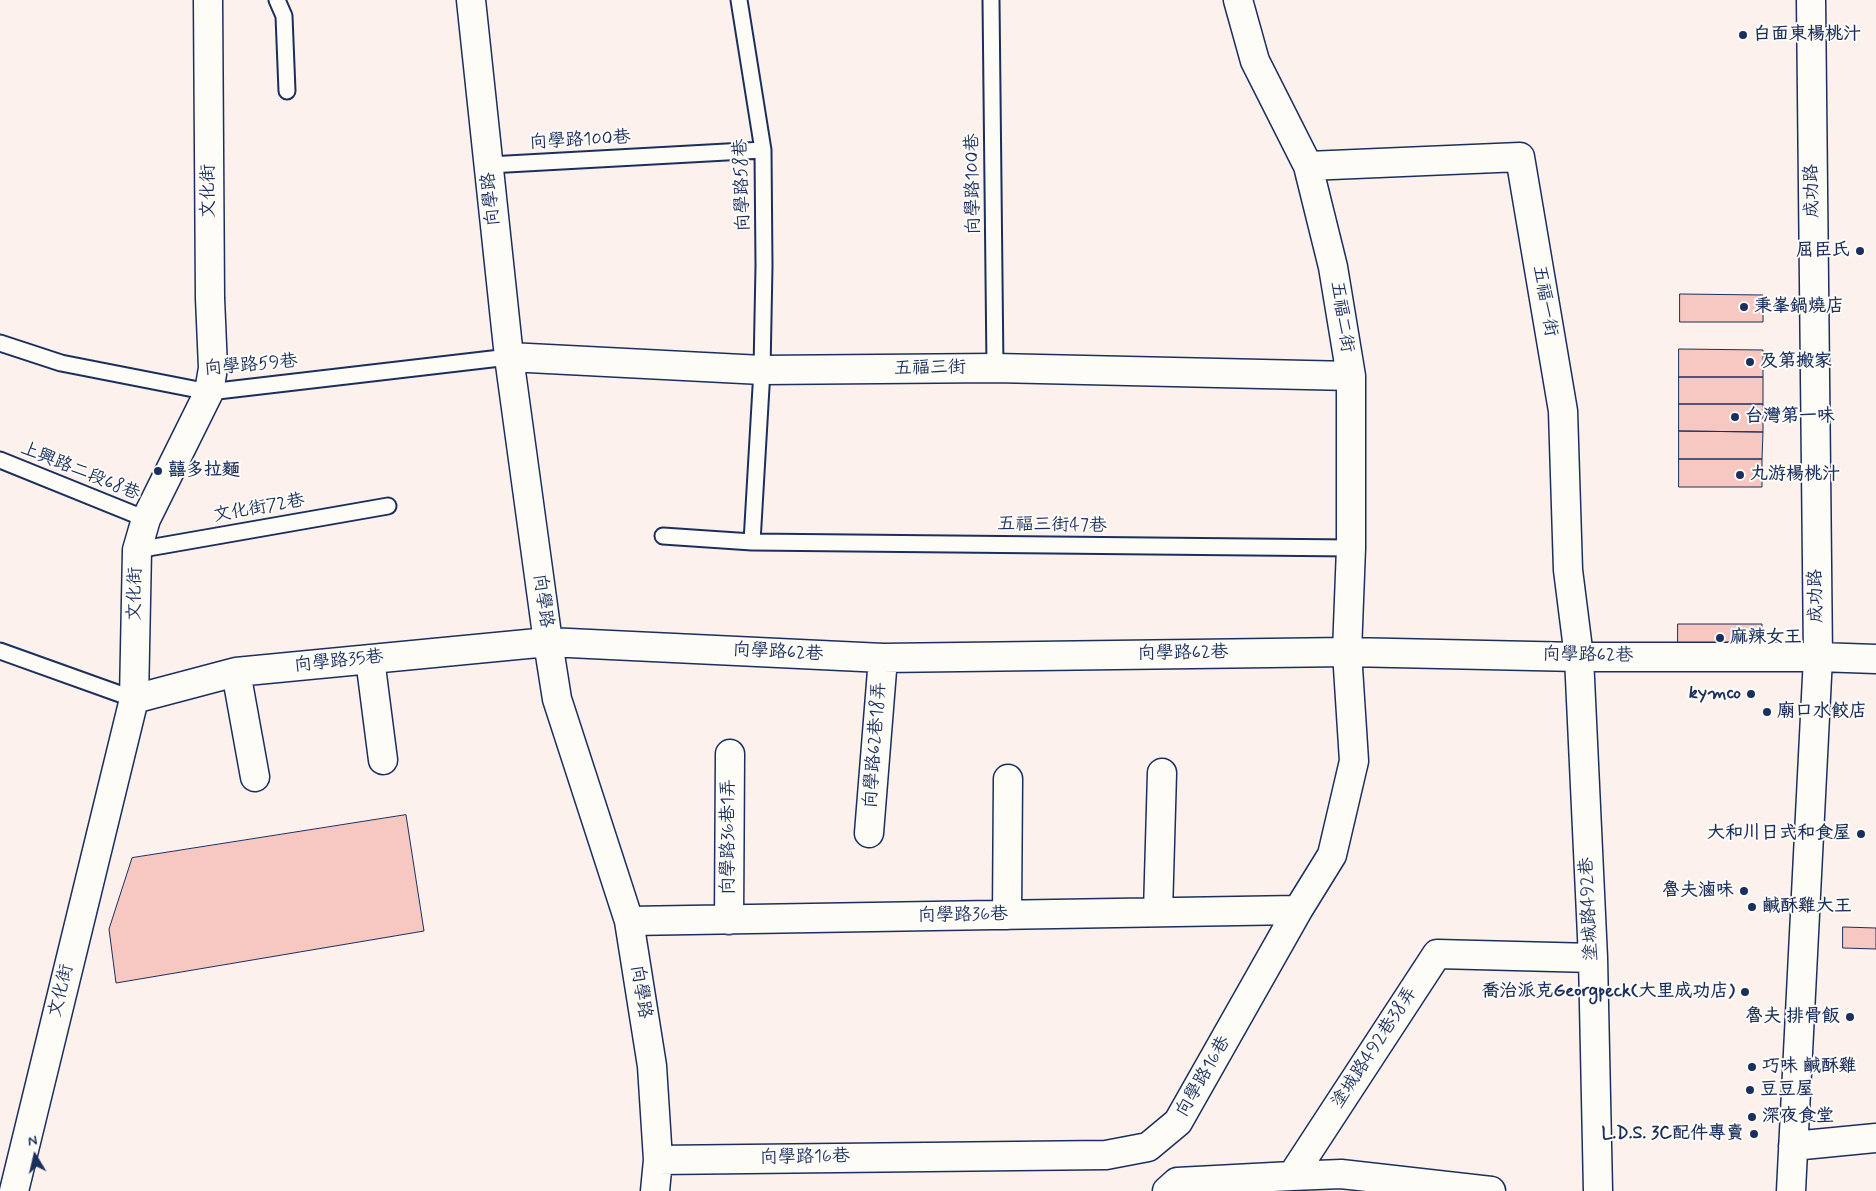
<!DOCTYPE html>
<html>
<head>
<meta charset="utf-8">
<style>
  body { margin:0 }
  #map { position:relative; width:1876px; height:1191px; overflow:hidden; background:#fcf1ec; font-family:Mynerve,sans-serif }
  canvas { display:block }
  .north { position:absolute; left:10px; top:1131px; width:50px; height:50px; -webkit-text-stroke:4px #fdfcf7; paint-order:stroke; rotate:351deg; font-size:14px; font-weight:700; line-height:20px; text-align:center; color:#1b2f5e }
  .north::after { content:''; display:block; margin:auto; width:18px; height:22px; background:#1b2f5e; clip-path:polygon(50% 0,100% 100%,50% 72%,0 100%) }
</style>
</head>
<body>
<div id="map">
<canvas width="1876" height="1191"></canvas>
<div class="north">N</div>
</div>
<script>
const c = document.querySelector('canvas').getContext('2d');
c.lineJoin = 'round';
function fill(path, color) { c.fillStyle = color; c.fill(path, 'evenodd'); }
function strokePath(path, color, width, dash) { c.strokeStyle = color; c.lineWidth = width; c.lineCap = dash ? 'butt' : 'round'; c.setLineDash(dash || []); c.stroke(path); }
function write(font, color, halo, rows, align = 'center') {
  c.font = font + ' Mynerve,"LXGW WenKai TC",sans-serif'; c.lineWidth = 4; c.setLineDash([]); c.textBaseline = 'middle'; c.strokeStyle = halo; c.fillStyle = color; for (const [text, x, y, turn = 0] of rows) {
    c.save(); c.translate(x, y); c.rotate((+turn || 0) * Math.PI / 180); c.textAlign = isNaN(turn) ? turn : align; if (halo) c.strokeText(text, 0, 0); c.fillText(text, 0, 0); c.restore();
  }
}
const building = new Path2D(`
  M 1680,294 L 1763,295 L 1763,322 L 1680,322 Z
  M 1679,349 L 1763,350 L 1763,377 L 1679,377 Z
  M 1679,377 L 1763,377 L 1763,404 L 1679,404 Z
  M 1679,404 L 1763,404 L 1763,432 L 1679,431 Z
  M 1679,431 L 1763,432 L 1762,459 L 1679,459 Z
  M 1679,459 L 1762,459 L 1762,487 L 1679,487 Z
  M 1678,624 L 1762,624 L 1761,651 L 1678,651 Z
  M 406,815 L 424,931 L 116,983 L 109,929 L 132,858 Z
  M 1843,927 L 1876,928 L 1876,949 L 1843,948 Z`);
fill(building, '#f7c7c2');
strokePath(building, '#1b2f5e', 1);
const service = new Path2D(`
  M 277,0 L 284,16 L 287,91
  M 739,0 L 763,150 L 764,266 L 762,370 L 752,542
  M 991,0 L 995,368
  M 489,165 L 763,150
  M 0,343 L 61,363 L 209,392 L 509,357
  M 0,460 L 146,519
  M 663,536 L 752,542 L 1351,548
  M 137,550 L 388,506
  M 0,651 L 134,699`);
const minor = new Path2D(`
  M 471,0 L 509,357 L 548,642 L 557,699 L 629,921 L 652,1066 L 658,1160 L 655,1191
  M 1308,166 L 1520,157 L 1563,411 L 1568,570 L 1579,657 L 1593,958 L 1598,1191
  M 509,357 L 762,370 L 995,368 L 1351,376
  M 370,659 L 383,760
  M 236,672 L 255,777
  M 134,699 L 236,672 L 548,642 L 883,658 L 1347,652 L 1579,657 L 1818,657 L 1876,659
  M 869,833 L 883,658
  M 1158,912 L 1162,773
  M 1007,915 L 1008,779
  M 729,920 L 730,754
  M 629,921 L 1298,910
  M 1793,1146 L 1876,1138
  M 658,1160 L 1106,1155 L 1148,1147 L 1178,1122 L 1298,910 L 1332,855 L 1354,761 L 1347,652 L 1351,548 L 1351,376 L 1333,267 L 1308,166 L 1255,61 L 1238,0
  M 1292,1176 L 1341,1174 L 1491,1191
  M 1167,1191 L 1177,1182 L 1292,1176 L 1437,954 L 1593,958
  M 1791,1191 L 1818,657 L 1811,0`);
const tertiary = new Path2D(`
  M 14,1191 L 134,699 L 137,550 L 146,519 L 209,392 L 213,368 L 210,298 L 208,0`);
strokePath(service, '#1b2f5e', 19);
strokePath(minor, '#1b2f5e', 31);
strokePath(tertiary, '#1b2f5e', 31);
strokePath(service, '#fdfcf7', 15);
strokePath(minor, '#fdfcf7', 28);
strokePath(tertiary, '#fdfcf7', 28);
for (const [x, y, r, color] of [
  [1743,35,5,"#1b2f5e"],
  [1860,251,5,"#1b2f5e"],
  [1744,307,5,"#1b2f5e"],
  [1750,362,5,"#1b2f5e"],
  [1735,417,5,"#1b2f5e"],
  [158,471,5,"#1b2f5e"],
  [1740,475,5,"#1b2f5e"],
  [1720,638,5,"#1b2f5e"],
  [1751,694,5,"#1b2f5e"],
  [1767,712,5,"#1b2f5e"],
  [1861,834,5,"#1b2f5e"],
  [1744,891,5,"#1b2f5e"],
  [1752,907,5,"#1b2f5e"],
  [1745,992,5,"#1b2f5e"],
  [1850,1017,5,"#1b2f5e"],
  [1752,1067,5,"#1b2f5e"],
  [1750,1090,5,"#1b2f5e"],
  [1752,1117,5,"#1b2f5e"],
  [1754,1134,5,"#1b2f5e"]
]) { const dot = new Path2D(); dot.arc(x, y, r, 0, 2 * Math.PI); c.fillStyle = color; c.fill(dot); strokePath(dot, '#fdfcf7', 2); }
write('bold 18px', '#1b2f5e', '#fdfcf7', [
  ["白面東楊桃汁",1753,35],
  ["屈臣氏",1850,251,"right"],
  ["秉峯鍋燒店",1754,307],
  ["及第搬家",1760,362],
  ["台灣第一味",1745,417],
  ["囍多拉麵",168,471],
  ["丸游楊桃汁",1750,475],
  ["麻辣女王",1730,638],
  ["kymco",1741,694,"right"],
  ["廟口水餃店",1777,712],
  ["大和川日式和食屋",1851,834,"right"],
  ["魯夫滷味",1734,891,"right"],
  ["鹹酥雞大王",1762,907],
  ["喬治派克Georgpeck(大里成功店)",1735,992,"right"],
  ["魯夫 排骨飯",1840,1017,"right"],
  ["巧味 鹹酥雞",1762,1067],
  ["豆豆屋",1760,1090],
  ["深夜食堂",1762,1117],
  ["L.D.S. 3C配件專賣",1744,1134,"right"]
], 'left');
write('18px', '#1b2f5e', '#fdfcf7', [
  ["向學路100巷",580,141,-3],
  ["向學路100巷",974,184,-91],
  ["向學路58巷",743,185,-92],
  ["文化街",209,191,-90],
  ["成功路",1813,191,-91],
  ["向學路",492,199,-96],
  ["五福一街",1544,301,80],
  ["五福二街",1341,317,81],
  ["向學路59巷",251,366,-5],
  ["五福三街",930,369,-1],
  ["上興路二段68巷",80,472,22],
  ["文化街72巷",259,509,-10],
  ["五福三街47巷",1052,526,1],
  ["文化街",136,594,-89],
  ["成功路",1817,596,-91],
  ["向學路",542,601,82],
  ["向學路62巷",778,653,3],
  ["向學路62巷",1183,654,-1],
  ["向學路62巷",1588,656,1],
  ["向學路35巷",339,662,-6],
  ["向學路62巷18弄",876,745,-86],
  ["向學路36巷1弄",729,837,-90],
  ["塗城路492巷",1590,909,-93],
  ["向學路36巷",963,916,-1],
  ["文化街",62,991,-76],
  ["向學路",640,992,81],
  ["塗城路492巷38弄",1375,1048,-57],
  ["向學路16巷",1204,1077,-60],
  ["向學路16巷",805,1158,-1]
]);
</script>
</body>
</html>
